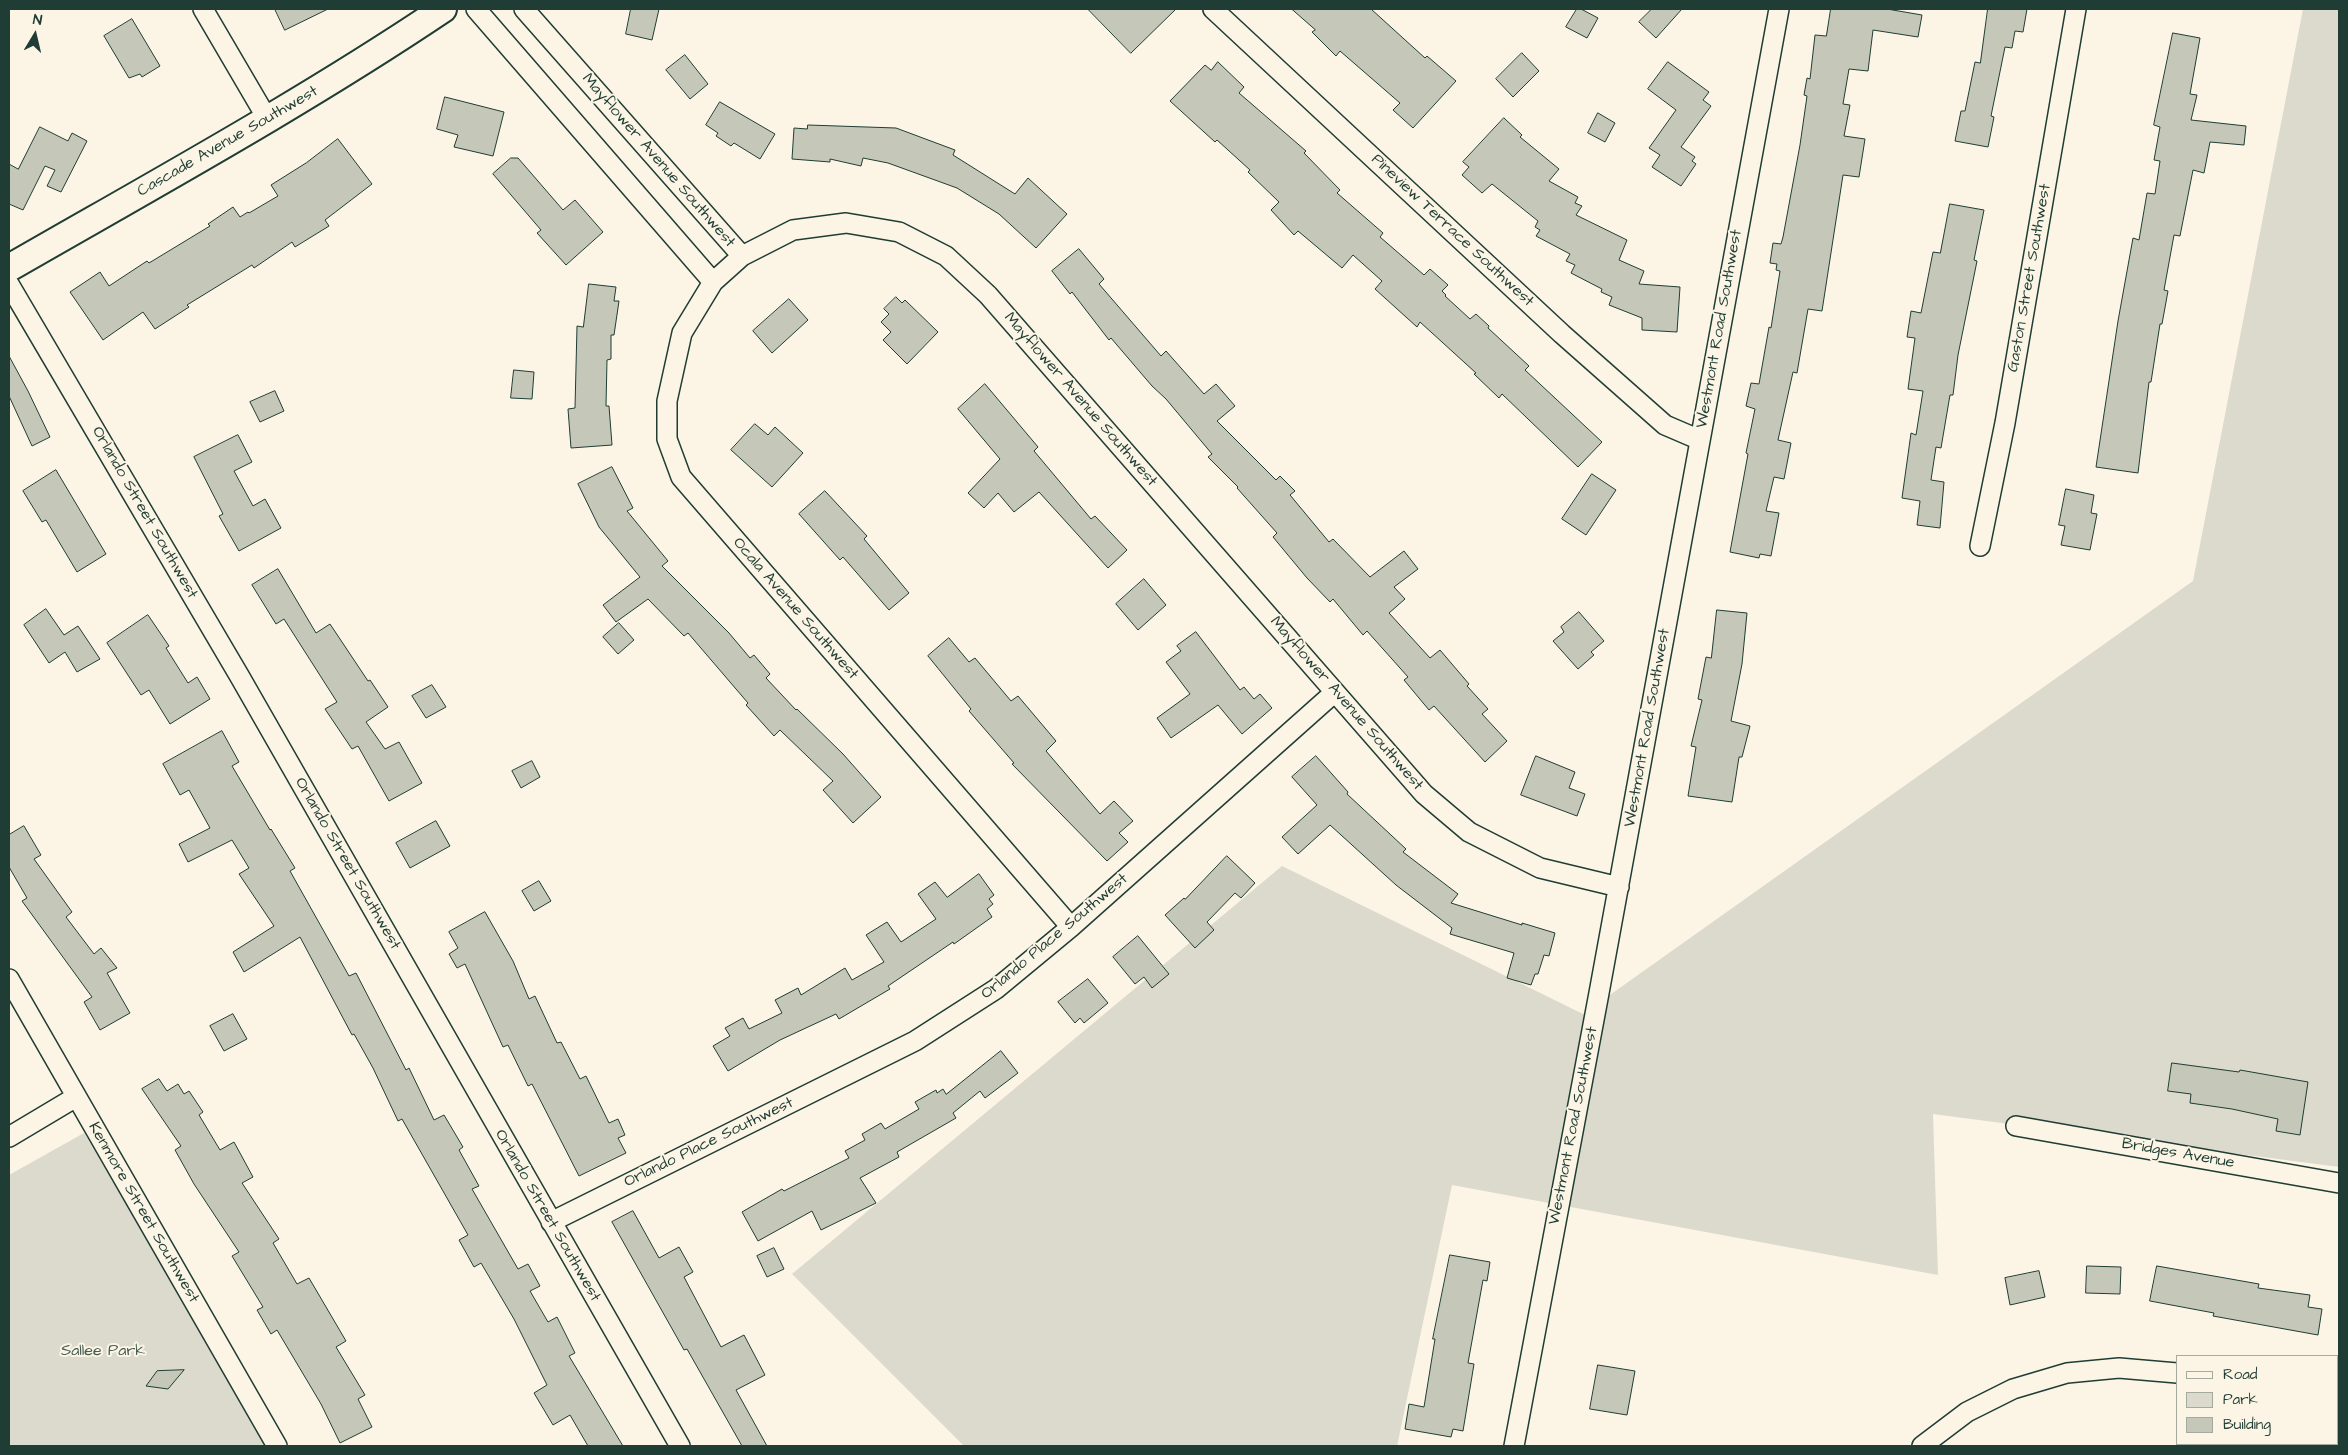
<!DOCTYPE html>
<html>
<head>
<meta charset="utf-8">
<style>
  body { margin:0 }
  #map { position:relative; width:2348px; height:1455px; overflow:hidden; background:#fcf5e5; font-family:"Architects Daughter",sans-serif }
  canvas { display:block }
  .frame { position:absolute; inset:0; border:10px solid #1f3d34; pointer-events:none }
  .legend { position:absolute; left:2176px; top:1355px; width:162px; height:90px; box-sizing:border-box; background:#fcf5e5; border:1px solid #a4ab9e; margin:0; padding:6px 9px; list-style:none; font-size:15px; color:#1f3d34 }
  .legend li { display:flex; align-items:center; gap:10px; height:25px }
  .legend b { width:25px; border:1px solid #a4ab9e }
  .north { position:absolute; left:10px; top:10px; width:50px; height:50px; -webkit-text-stroke:4px #fcf5e5; paint-order:stroke; rotate:9deg; font-size:14px; font-weight:700; line-height:20px; text-align:center; color:#1f3d34 }
  .north::after { content:''; display:block; margin:auto; width:18px; height:22px; background:#1f3d34; clip-path:polygon(50% 0,100% 100%,50% 72%,0 100%) }
</style>
</head>
<body>
<div id="map">
<canvas width="2348" height="1455"></canvas>
<div class="frame"></div>
<ul class="legend">
<li><b style="height:6px;background:#fcf5e5"></b>Road</li>
<li><b style="height:14px;background:#dcdacc"></b>Park</li>
<li><b style="height:14px;background:#c5c7b9"></b>Building</li>
</ul>
<div class="north">N</div>
</div>
<script>
const c = document.querySelector('canvas').getContext('2d');
c.lineJoin = 'round';
function fill(path, color) { c.fillStyle = color; c.fill(path, 'evenodd'); }
function strokePath(path, color, width, dash) { c.strokeStyle = color; c.lineWidth = width; c.lineCap = dash ? 'butt' : 'round'; c.setLineDash(dash || []); c.stroke(path); }
function write(font, color, halo, rows, align = 'center') {
  c.font = font + ' "Architects Daughter",sans-serif'; c.lineWidth = 4; c.setLineDash([]); c.textBaseline = 'middle'; c.strokeStyle = halo; c.fillStyle = color; for (const [text, x, y, turn = 0] of rows) {
    c.save(); c.translate(x, y); c.rotate((+turn || 0) * Math.PI / 180); c.textAlign = isNaN(turn) ? turn : align; if (halo) c.strokeText(text, 0, 0); c.fillText(text, 0, 0); c.restore();
  }
}
fill(new Path2D(`
  M 2303,9 L 2339,9 L 2339,1167 L 1933,1114 L 1938,1275 L 1452,1185 L 1397,1446 L 964,1446 L 792,1274 L 1282,866 L 1583,1014 L 2193,581 Z
  M 84,1133 L 269,1446 L 9,1446 L 9,1175 Z`), '#dcdacc');
const building = new Path2D(`
  M 275,9 L 328,9 L 285,30 Z
  M 631,9 L 659,9 L 652,40 L 626,34 Z
  M 1088,9 L 1176,9 L 1131,53 Z
  M 1292,9 L 1371,9 L 1425,58 L 1427,56 L 1456,81 L 1413,128 L 1393,110 L 1400,103 L 1340,51 L 1336,56 L 1312,32 L 1315,30 Z
  M 1577,9 L 1581,9 L 1598,18 L 1587,38 L 1566,27 Z
  M 1652,9 L 1682,9 L 1656,38 L 1639,22 Z
  M 1831,9 L 1887,9 L 1922,15 L 1918,37 L 1873,30 L 1868,71 L 1849,69 L 1843,104 L 1850,105 L 1844,136 L 1865,139 L 1859,177 L 1843,175 L 1822,311 L 1808,309 L 1797,373 L 1793,372 L 1778,440 L 1791,443 L 1784,479 L 1774,477 L 1766,511 L 1779,513 L 1771,556 L 1760,554 L 1759,558 L 1730,552 L 1748,454 L 1746,453 L 1755,409 L 1746,406 L 1751,383 L 1759,384 L 1769,327 L 1771,328 L 1780,271 L 1776,270 L 1777,264 L 1770,263 L 1773,243 L 1781,244 L 1783,237 L 1800,145 L 1807,96 L 1804,95 L 1807,78 L 1810,79 L 1815,35 L 1826,36 Z
  M 1988,9 L 2027,9 L 2023,32 L 2015,31 L 2012,48 L 2005,47 L 1991,116 L 1994,117 L 1988,147 L 1955,141 L 1961,111 L 1965,111 L 1975,62 L 1980,63 Z
  M 132,19 L 160,66 L 142,77 L 140,74 L 129,78 L 104,36 Z
  M 2173,33 L 2200,38 L 2190,94 L 2197,95 L 2191,120 L 2246,126 L 2244,145 L 2210,142 L 2204,173 L 2193,170 L 2180,236 L 2174,235 L 2164,290 L 2168,291 L 2162,324 L 2160,324 L 2151,382 L 2149,382 L 2138,473 L 2096,467 L 2118,321 L 2133,238 L 2139,240 L 2147,193 L 2155,194 L 2160,161 L 2154,160 L 2160,127 L 2154,125 Z
  M 1522,53 L 1539,71 L 1513,97 L 1496,79 Z
  M 685,55 L 708,84 L 690,99 L 666,70 Z
  M 1218,62 L 1244,87 L 1239,93 L 1306,151 L 1304,153 L 1340,190 L 1337,193 L 1383,233 L 1380,237 L 1424,275 L 1430,269 L 1448,285 L 1442,291 L 1446,295 L 1445,296 L 1470,319 L 1476,314 L 1489,326 L 1488,328 L 1529,366 L 1525,370 L 1602,442 L 1578,467 L 1502,394 L 1499,398 L 1474,374 L 1476,373 L 1420,322 L 1417,327 L 1375,289 L 1382,281 L 1353,255 L 1342,268 L 1298,231 L 1294,235 L 1271,210 L 1279,202 L 1248,172 L 1250,170 L 1217,140 L 1215,142 L 1170,101 L 1205,65 L 1211,70 Z
  M 1668,62 L 1709,92 L 1703,100 L 1711,106 L 1681,147 L 1695,157 L 1692,161 L 1696,164 L 1681,186 L 1652,167 L 1660,155 L 1649,148 L 1676,110 L 1648,89 Z
  M 445,97 L 504,112 L 493,156 L 454,147 L 458,135 L 437,129 Z
  M 720,102 L 775,134 L 760,159 L 734,143 L 731,146 L 716,136 L 718,133 L 706,125 Z
  M 1598,113 L 1615,123 L 1605,142 L 1588,133 Z
  M 1504,118 L 1522,135 L 1520,137 L 1559,169 L 1549,181 L 1578,197 L 1575,203 L 1582,206 L 1576,215 L 1627,240 L 1619,260 L 1644,271 L 1639,284 L 1680,287 L 1677,332 L 1642,330 L 1642,318 L 1609,305 L 1612,297 L 1601,292 L 1602,289 L 1571,273 L 1575,265 L 1566,261 L 1570,254 L 1536,236 L 1540,230 L 1535,227 L 1538,221 L 1492,184 L 1482,193 L 1462,175 L 1469,167 L 1463,162 Z
  M 808,125 L 896,128 L 955,150 L 953,155 L 1015,194 L 1028,178 L 1067,214 L 1036,248 L 999,214 L 957,188 L 888,163 L 863,158 L 861,166 L 830,159 L 830,162 L 792,159 L 794,128 L 807,129 Z
  M 40,127 L 68,141 L 72,133 L 87,141 L 61,192 L 47,186 L 55,170 L 45,166 L 23,210 L 9,204 L 9,164 L 18,169 Z
  M 338,139 L 372,184 L 325,220 L 329,226 L 295,247 L 292,242 L 254,268 L 252,265 L 187,305 L 189,307 L 155,329 L 143,312 L 103,340 L 70,292 L 100,272 L 109,286 L 147,261 L 149,263 L 210,226 L 208,224 L 233,207 L 240,217 L 248,212 L 249,213 L 278,196 L 271,185 L 306,163 Z
  M 511,158 L 518,158 L 563,210 L 575,200 L 603,232 L 566,265 L 537,233 L 541,230 L 493,174 Z
  M 1950,204 L 1984,210 L 1974,260 L 1977,261 L 1958,355 L 1953,395 L 1950,395 L 1941,448 L 1936,447 L 1931,480 L 1944,482 L 1940,528 L 1917,525 L 1920,501 L 1902,498 L 1911,433 L 1916,435 L 1923,391 L 1908,389 L 1915,338 L 1907,337 L 1911,311 L 1921,313 L 1933,252 L 1940,253 Z
  M 1079,249 L 1104,279 L 1099,284 L 1161,356 L 1166,351 L 1204,394 L 1216,384 L 1235,406 L 1217,421 L 1276,480 L 1280,476 L 1295,491 L 1290,495 L 1329,542 L 1333,539 L 1370,577 L 1404,551 L 1418,569 L 1394,587 L 1405,599 L 1389,613 L 1430,658 L 1440,650 L 1469,684 L 1467,686 L 1488,709 L 1482,714 L 1507,741 L 1485,762 L 1434,706 L 1429,710 L 1404,680 L 1408,677 L 1367,631 L 1363,635 L 1333,599 L 1330,602 L 1307,578 L 1273,537 L 1277,533 L 1237,488 L 1238,487 L 1208,457 L 1212,454 L 1166,399 L 1152,386 L 1111,338 L 1109,340 L 1072,292 L 1070,294 L 1052,271 Z
  M 589,284 L 616,287 L 614,301 L 619,301 L 614,335 L 611,335 L 611,359 L 607,360 L 606,406 L 609,406 L 612,445 L 571,448 L 568,409 L 575,408 L 577,326 L 583,327 Z
  M 896,297 L 902,303 L 905,300 L 938,332 L 907,364 L 883,340 L 891,332 L 881,322 L 889,314 L 884,309 Z
  M 789,299 L 808,320 L 772,353 L 753,331 Z
  M 9,356 L 28,391 L 50,437 L 32,446 L 9,396 Z
  M 514,370 L 534,372 L 532,399 L 511,398 Z
  M 985,384 L 1038,447 L 1034,451 L 1091,519 L 1095,516 L 1127,550 L 1108,568 L 1039,492 L 1014,512 L 998,493 L 984,508 L 968,493 L 1000,459 L 958,409 Z
  M 275,391 L 284,411 L 260,422 L 250,402 Z
  M 755,424 L 768,435 L 775,427 L 803,453 L 772,487 L 731,450 Z
  M 238,435 L 252,462 L 234,471 L 253,506 L 265,499 L 281,528 L 239,551 L 219,516 L 223,514 L 194,457 Z
  M 612,467 L 633,508 L 627,511 L 668,561 L 662,566 L 729,633 L 750,658 L 754,655 L 770,674 L 766,678 L 796,710 L 797,709 L 843,754 L 881,797 L 853,823 L 823,790 L 833,781 L 780,730 L 774,736 L 746,705 L 748,703 L 688,633 L 684,636 L 648,599 L 616,622 L 603,605 L 640,577 L 599,527 L 578,484 Z
  M 56,470 L 106,554 L 77,572 L 46,520 L 42,522 L 23,491 Z
  M 1592,474 L 1616,490 L 1586,535 L 1562,519 Z
  M 2066,489 L 2094,495 L 2091,513 L 2097,514 L 2090,550 L 2061,545 L 2065,526 L 2059,525 Z
  M 825,491 L 867,536 L 864,539 L 909,593 L 889,610 L 843,557 L 840,560 L 799,514 Z
  M 278,569 L 316,633 L 330,624 L 368,681 L 370,680 L 388,707 L 366,722 L 385,749 L 399,742 L 422,783 L 389,801 L 358,746 L 352,749 L 325,709 L 337,702 L 284,619 L 276,624 L 252,585 Z
  M 1144,579 L 1166,605 L 1138,630 L 1116,604 Z
  M 46,609 L 64,635 L 78,626 L 100,659 L 77,672 L 65,652 L 49,663 L 24,625 Z
  M 1717,610 L 1747,613 L 1742,664 L 1731,721 L 1750,726 L 1742,757 L 1739,757 L 1732,802 L 1688,796 L 1696,747 L 1691,746 L 1702,700 L 1698,699 L 1706,657 L 1711,658 Z
  M 1579,612 L 1604,641 L 1591,652 L 1594,655 L 1578,669 L 1553,641 L 1564,632 L 1561,627 Z
  M 148,615 L 169,646 L 166,648 L 188,683 L 197,677 L 210,699 L 170,724 L 149,690 L 141,695 L 107,643 Z
  M 619,623 L 634,640 L 618,654 L 603,637 Z
  M 1196,632 L 1240,690 L 1244,687 L 1254,699 L 1260,694 L 1272,708 L 1242,734 L 1218,705 L 1171,738 L 1157,718 L 1190,694 L 1166,662 L 1181,651 L 1177,646 Z
  M 949,638 L 969,662 L 975,658 L 1011,701 L 1018,696 L 1056,741 L 1046,751 L 1100,814 L 1114,801 L 1133,821 L 1119,833 L 1128,842 L 1107,861 L 1012,764 L 1014,763 L 969,711 L 971,709 L 928,656 Z
  M 432,685 L 446,707 L 426,718 L 412,696 Z
  M 222,731 L 239,762 L 232,766 L 270,830 L 271,829 L 295,868 L 290,871 L 349,976 L 356,973 L 406,1070 L 409,1068 L 434,1120 L 444,1115 L 463,1147 L 459,1150 L 479,1186 L 472,1189 L 518,1269 L 528,1264 L 540,1286 L 530,1291 L 548,1322 L 557,1317 L 575,1353 L 569,1356 L 623,1446 L 588,1446 L 570,1415 L 553,1425 L 534,1393 L 547,1385 L 514,1319 L 481,1263 L 474,1267 L 459,1240 L 468,1235 L 402,1119 L 398,1121 L 373,1068 L 354,1034 L 352,1035 L 300,937 L 244,972 L 233,952 L 274,926 L 239,874 L 249,868 L 232,840 L 188,862 L 179,844 L 210,828 L 189,790 L 180,795 L 163,764 Z
  M 1316,756 L 1348,792 L 1347,794 L 1406,849 L 1403,852 L 1458,894 L 1451,903 L 1522,925 L 1522,923 L 1555,933 L 1549,956 L 1544,955 L 1538,974 L 1535,974 L 1531,985 L 1507,978 L 1514,953 L 1450,934 L 1452,928 L 1396,885 L 1330,825 L 1298,854 L 1282,837 L 1317,805 L 1292,777 Z
  M 1536,756 L 1575,772 L 1569,788 L 1585,794 L 1577,816 L 1521,795 Z
  M 532,761 L 540,777 L 521,788 L 512,771 Z
  M 436,821 L 450,846 L 410,868 L 396,843 Z
  M 24,826 L 41,855 L 34,859 L 72,912 L 66,917 L 94,954 L 101,948 L 117,968 L 107,973 L 130,1013 L 100,1030 L 84,1002 L 92,997 L 22,901 L 27,898 L 9,867 L 9,835 Z
  M 1227,856 L 1255,883 L 1241,898 L 1235,893 L 1207,922 L 1214,930 L 1195,948 L 1165,915 L 1184,898 L 1185,899 Z
  M 979,874 L 994,895 L 989,899 L 993,904 L 987,909 L 992,917 L 954,944 L 953,942 L 888,986 L 890,989 L 839,1019 L 836,1014 L 780,1040 L 728,1071 L 713,1046 L 730,1036 L 725,1028 L 743,1018 L 749,1029 L 782,1013 L 775,1000 L 798,988 L 801,995 L 845,968 L 852,980 L 884,962 L 866,935 L 887,922 L 901,942 L 936,919 L 918,894 L 935,882 L 947,897 Z
  M 539,881 L 551,901 L 534,911 L 522,891 Z
  M 485,912 L 513,961 L 529,999 L 535,996 L 557,1043 L 561,1042 L 580,1079 L 586,1076 L 609,1123 L 618,1119 L 625,1135 L 618,1138 L 626,1153 L 579,1176 L 532,1084 L 528,1086 L 508,1045 L 503,1047 L 465,964 L 457,968 L 449,954 L 458,948 L 449,932 Z
  M 1138,936 L 1169,974 L 1152,988 L 1144,977 L 1135,984 L 1113,957 Z
  M 1088,979 L 1108,1003 L 1084,1023 L 1080,1018 L 1075,1023 L 1058,1002 Z
  M 233,1014 L 247,1039 L 224,1051 L 210,1026 Z
  M 1001,1051 L 1018,1073 L 985,1098 L 980,1091 L 953,1113 L 956,1118 L 897,1152 L 899,1157 L 860,1178 L 876,1203 L 821,1230 L 812,1211 L 758,1241 L 742,1212 L 782,1189 L 784,1191 L 849,1158 L 845,1151 L 865,1140 L 862,1134 L 881,1123 L 885,1129 L 919,1109 L 915,1102 L 936,1090 L 937,1093 L 943,1089 L 946,1094 Z
  M 2172,1063 L 2239,1072 L 2240,1070 L 2308,1082 L 2300,1135 L 2276,1131 L 2278,1119 L 2232,1109 L 2190,1103 L 2191,1094 L 2168,1091 Z
  M 159,1079 L 167,1091 L 178,1084 L 184,1094 L 189,1091 L 203,1112 L 199,1115 L 220,1150 L 234,1142 L 253,1177 L 242,1183 L 279,1239 L 273,1243 L 297,1284 L 309,1278 L 346,1341 L 336,1347 L 365,1395 L 358,1399 L 372,1427 L 340,1443 L 321,1404 L 277,1330 L 271,1334 L 257,1310 L 263,1307 L 232,1256 L 239,1252 L 194,1184 L 175,1150 L 181,1146 L 142,1089 Z
  M 633,1211 L 659,1258 L 679,1247 L 693,1272 L 684,1277 L 721,1347 L 744,1335 L 765,1375 L 736,1390 L 767,1446 L 742,1446 L 687,1349 L 684,1350 L 612,1222 Z
  M 774,1248 L 784,1269 L 767,1277 L 757,1256 Z
  M 1450,1255 L 1490,1262 L 1487,1281 L 1483,1280 L 1468,1363 L 1474,1364 L 1463,1431 L 1453,1429 L 1451,1437 L 1405,1429 L 1409,1404 L 1424,1407 L 1435,1339 L 1433,1339 Z
  M 2087,1266 L 2121,1267 L 2120,1294 L 2086,1293 Z
  M 2157,1266 L 2259,1284 L 2258,1288 L 2310,1295 L 2308,1307 L 2322,1309 L 2318,1335 L 2213,1316 L 2214,1313 L 2150,1301 Z
  M 2039,1271 L 2045,1297 L 2010,1305 L 2005,1278 Z
  M 1598,1365 L 1635,1371 L 1627,1415 L 1590,1409 Z
  M 184,1370 L 168,1389 L 146,1386 L 157,1371 Z`);
fill(building, '#c5c7b9');
strokePath(building, '#1f3d34', 1);
const minor = new Path2D(`
  M 203,9 L 268,120
  M 476,9 L 713,282
  M 524,9 L 742,256
  M 1213,9 L 1562,334 L 1665,425 L 1700,440
  M 9,284 L 240,677 L 680,1446
  M 1980,546 L 2005,423 L 2076,9
  M 1071,927 L 681,477 L 667,439 L 667,401 L 682,333 L 713,282 L 742,256 L 793,230 L 846,223 L 899,232 L 946,256 L 988,295 L 1424,794 L 1469,832 L 1540,868 L 1619,887
  M 9,979 L 277,1446
  M 2016,1126 L 2339,1183
  M 9,1137 L 76,1097
  M 551,1222 L 915,1041 L 996,989 L 1071,927 L 1335,692
  M 2337,1401 L 2339,1402
  M 1514,1446 L 1599,993 L 1779,9
  M 1922,1446 L 1967,1412 L 2013,1389 L 2067,1373 L 2119,1368 L 2177,1373`);
const secondary = new Path2D(`
  M 9,268 C 155,184 303,103 443,9`);
strokePath(minor, '#1f3d34', 22);
strokePath(secondary, '#1f3d34', 30);
strokePath(minor, '#fcf5e5', 19);
strokePath(secondary, '#fcf5e5', 26);
write('16px', '#1f3d34', '#fcf5e5', [
  ["Cascade Avenue Southwest",228,142,-30],
  ["Mayflower Avenue Southwest",658,161,49],
  ["Pineview Terrace Southwest",1452,231,43],
  ["Gaston Street Southwest",2030,278,-80],
  ["Westmont Road Southwest",1720,329,-80],
  ["Mayflower Avenue Southwest",1080,400,49],
  ["Orlando Street Southwest",144,513,60],
  ["Ocala Avenue Southwest",795,609,49],
  ["Mayflower Avenue Southwest",1346,704,49],
  ["Westmont Road Southwest",1648,728,-80],
  ["Orlando Street Southwest",347,864,60],
  ["Orlando Place Southwest",1055,937,-40],
  ["Westmont Road Southwest",1574,1126,-79],
  ["Orlando Place Southwest",709,1143,-26],
  ["Bridges Avenue",2178,1154,10],
  ["Kenmore Street Southwest",143,1213,60],
  ["Orlando Street Southwest",547,1216,60]
]);
write('16px', '#455c52', '#fcf5e5', [
  ["Sallee Park",103,1352]
]);
</script>
</body>
</html>
